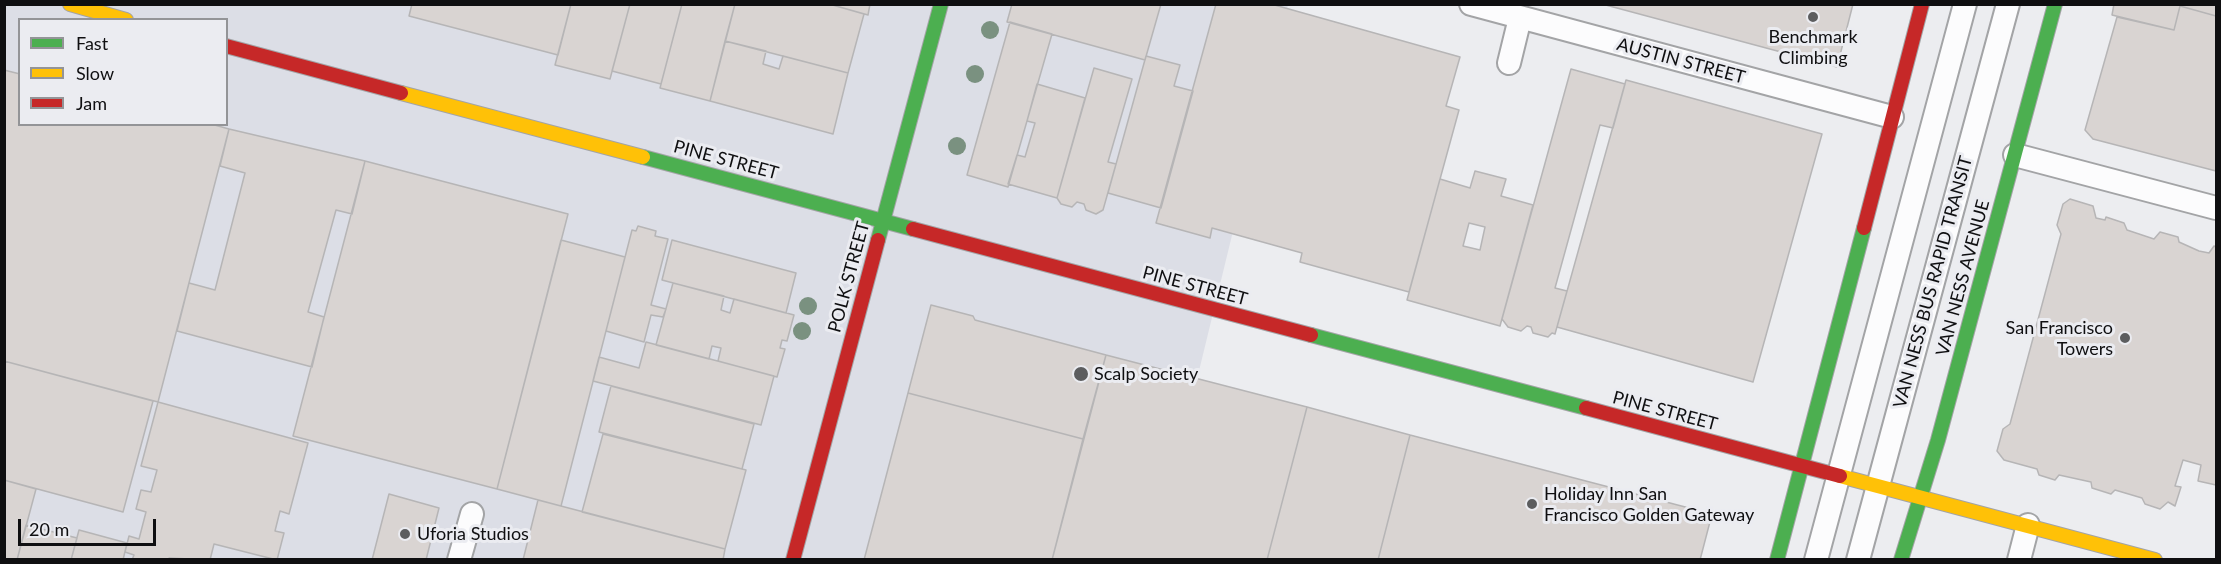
<!DOCTYPE html>
<html>
<head>
<meta charset="utf-8">
<style>
  body { margin:0 }
  #map { position:relative; width:2221px; height:564px; overflow:hidden; background:#ecedf0; font-family:Lato,sans-serif }
  canvas { display:block }
  .frame { position:absolute; inset:0; border:6px solid #0f0f11; pointer-events:none }
  .legend { position:absolute; left:18px; top:18px; width:210px; height:108px; box-sizing:border-box; background:#ebecf1; border:2px solid #939497; margin:0; padding:8px 10px; list-style:none; font-size:18px; color:#0f0f11 }
  .legend li { display:flex; align-items:center; gap:12px; height:30px }
  .legend b { width:30px; border:2px solid #939497 }
  .scale { position:absolute; left:18px; top:519px; width:138px; height:27px; box-sizing:border-box; border:3px solid #0f0f11; border-top:0; padding-left:8px; font-size:18px; line-height:21px; white-space:nowrap; color:#0f0f11; -webkit-text-stroke:4px #ebecf1; paint-order:stroke }
</style>
</head>
<body>
<div id="map">
<canvas width="2221" height="564"></canvas>
<div class="frame"></div>
<ul class="legend">
<li><b style="height:8px;background:#4caf50"></b>Fast</li>
<li><b style="height:8px;background:#ffc107"></b>Slow</li>
<li><b style="height:8px;background:#c62828"></b>Jam</li>
</ul>
<div class="scale">20 m</div>
</div>
<script>
const c = document.querySelector('canvas').getContext('2d');
c.lineJoin = 'round';
function fill(path, color) { c.fillStyle = color; c.fill(path, 'evenodd'); }
function strokePath(path, color, width, dash) { c.strokeStyle = color; c.lineWidth = width; c.lineCap = dash ? 'butt' : 'round'; c.setLineDash(dash || []); c.stroke(path); }
function write(font, color, halo, rows, align = 'center') {
  c.font = font + ' Lato,sans-serif'; c.lineWidth = 6; c.setLineDash([]); c.textBaseline = 'middle'; c.strokeStyle = halo; c.fillStyle = color; for (const [text, x, y, turn = 0] of rows) {
    c.save(); c.translate(x, y); c.rotate((+turn || 0) * Math.PI / 180); c.textAlign = isNaN(turn) ? turn : align; if (halo) c.strokeText(text, 0, 0); c.fillText(text, 0, 0); c.restore();
  }
}
fill(new Path2D(`
  M 4,5 L 1288,5 L 1153,560 L 5,559 ZM 20,20 L 226,20 L 226,124 L 20,124 Z`), '#dcdee6');
const building = new Path2D(`
  M 412,4 L 571,4 L 558,55 L 409,16 Z
  M 571,4 L 630,4 L 610,79 L 555,65 Z
  M 630,4 L 682,4 L 661,84 L 612,71 Z
  M 682,4 L 735,4 L 710,101 L 660,88 Z
  M 735,4 L 829,4 L 864,14 L 848,73 L 725,41 Z
  M 829,4 L 870,4 L 868,15 Z
  M 1012,4 L 1161,4 L 1145,60 L 1007,22 Z
  M 1216,4 L 1271,4 L 1460,57 L 1446,106 L 1459,110 L 1409,292 L 1300,262 L 1302,253 L 1212,228 L 1210,238 L 1156,223 Z
  M 1602,4 L 1853,4 L 1837,67 Z
  M 2114,4 L 2216,4 L 2216,16 L 2180,6 L 2174,30 L 2112,15 Z
  M 2180,6 L 2216,16 L 2216,171 L 2093,139 L 2085,130 L 2117,17 L 2174,30 Z
  M 1010,22 L 1052,34 L 1008,187 L 967,175 Z
  M 725,41 L 766,51 L 763,64 L 779,69 L 783,56 L 848,73 L 833,134 L 710,101 Z
  M 1146,56 L 1180,65 L 1174,86 L 1193,91 L 1161,208 L 1108,193 Z
  M 1094,68 L 1132,79 L 1108,162 L 1116,164 L 1103,210 L 1096,214 L 1086,210 L 1084,204 L 1077,202 L 1072,207 L 1061,204 L 1057,198 Z
  M 1571,69 L 1625,84 L 1613,128 L 1600,125 L 1555,288 L 1567,291 L 1555,334 L 1552,333 L 1548,337 L 1533,333 L 1531,327 L 1527,326 L 1521,331 L 1508,327 L 1502,319 Z
  M 4,70 L 20,74 L 20,124 L 211,124 L 229,129 L 158,402 L 4,361 Z
  M 1626,80 L 1822,134 L 1753,382 L 1557,327 Z
  M 1037,84 L 1085,98 L 1057,198 L 1008,184 L 1017,155 L 1025,157 L 1035,123 L 1027,121 Z
  M 229,129 L 365,161 L 352,214 L 336,210 L 308,312 L 324,317 L 312,367 L 177,331 L 189,283 L 215,290 L 245,173 L 220,166 Z
  M 365,161 L 568,214 L 497,489 L 293,436 Z
  M 1475,171 L 1506,179 L 1501,196 L 1533,205 L 1500,326 L 1407,300 L 1440,179 L 1470,188 ZM 1469,223 L 1485,227 L 1480,250 L 1463,246 Z
  M 2070,199 L 2093,206 L 2096,218 L 2105,220 L 2106,217 L 2124,223 L 2127,230 L 2154,239 L 2160,232 L 2178,237 L 2179,242 L 2199,251 L 2209,253 L 2214,246 L 2216,247 L 2216,485 L 2198,481 L 2201,465 L 2183,460 L 2175,486 L 2181,487 L 2175,506 L 2168,502 L 2160,509 L 2145,504 L 2142,498 L 2115,490 L 2111,494 L 2092,488 L 2091,482 L 2059,475 L 2055,480 L 2039,475 L 2037,469 L 2004,460 L 1997,451 L 2003,429 L 2010,424 L 2061,234 L 2057,225 L 2063,204 Z
  M 638,226 L 656,231 L 655,236 L 668,239 L 651,305 L 666,309 L 663,317 L 651,315 L 644,342 L 606,331 L 632,230 L 636,231 Z
  M 561,240 L 625,257 L 561,506 L 497,489 Z
  M 672,240 L 796,273 L 786,313 L 662,280 Z
  M 673,283 L 724,296 L 721,310 L 730,313 L 734,299 L 794,315 L 787,341 L 782,340 L 780,348 L 785,349 L 777,377 L 718,361 L 721,348 L 712,346 L 709,359 L 656,345 Z
  M 931,305 L 973,316 L 975,320 L 1106,355 L 1083,439 L 908,393 Z
  M 646,342 L 774,376 L 761,425 L 593,381 L 599,357 L 639,368 Z
  M 1106,355 L 1307,407 L 1267,560 L 1052,560 Z
  M 4,361 L 153,401 L 123,512 L 4,480 Z
  M 611,386 L 754,424 L 742,469 L 599,432 Z
  M 908,393 L 1083,439 L 1052,560 L 864,560 Z
  M 158,402 L 308,443 L 289,514 L 280,511 L 275,531 L 284,533 L 277,560 L 214,544 L 210,560 L 169,558 L 168,560 L 132,560 L 134,555 L 125,552 L 129,536 L 139,539 L 146,512 L 136,509 L 141,490 L 151,492 L 157,470 L 141,466 Z
  M 1307,407 L 1410,435 L 1378,560 L 1267,560 Z
  M 603,434 L 746,470 L 725,549 L 582,512 Z
  M 1410,435 L 1712,514 L 1700,560 L 1378,560 Z
  M 4,480 L 36,489 L 17,560 L 4,560 Z
  M 389,494 L 439,508 L 426,560 L 372,560 Z
  M 538,500 L 725,549 L 723,560 L 523,560 Z
  M 26,525 L 77,538 L 71,560 L 17,560 Z
  M 79,530 L 127,543 L 123,560 L 71,560 Z`);
fill(building, '#d9d4d2');
strokePath(building, '#b6b5b6', 1.5);
const lane = new Path2D(`
  M 1471,4 L 1892,117
  M 1509,63 L 1520,18
  M 2015,155 L 2216,208
  M 459,560 L 472,514
  M 1816,560 L 1965,4
  M 1858,560 L 2008,4
  M 2019,560 L 2028,525`);
const fast = new Path2D(`
  M 643,157 L 913,229
  M 878,240 L 941,4
  M 1311,335 L 1586,408
  M 1777,560 L 1864,228
  M 1901,560 L 1938,440 L 2055,4`);
const slow = new Path2D(`
  M 70,4 L 126,20
  M 401,93 L 643,157
  M 1840,476 L 2155,560`);
const jam = new Path2D(`
  M 226,46 L 401,93
  M 1864,228 L 1922,4
  M 913,229 L 1311,335
  M 1586,408 L 1840,476
  M 793,560 L 878,240`);
strokePath(lane, '#a3a4a6', 26);
strokePath(fast, '#a3a4a6', 16);
strokePath(slow, '#a3a4a6', 16);
strokePath(jam, '#a3a4a6', 16);
strokePath(lane, '#fcfcfd', 22);
strokePath(fast, '#4caf50', 14);
strokePath(slow, '#ffc107', 14);
strokePath(jam, '#c62828', 14);
c.fillStyle = '#7a9180';
for (const [x, y] of [
  [990,30],
  [975,74],
  [957,146],
  [808,306],
  [802,331]
]) { c.beginPath(); c.arc(x, y, 9, 0, 2 * Math.PI); c.fill(); }
for (const [x, y, r, color] of [
  [1813,17,6,"#5c5d5f"],
  [2125,338,6,"#5c5d5f"],
  [1081,374,8,"#5c5d5f"],
  [1532,504,6,"#5c5d5f"],
  [405,534,6,"#5c5d5f"]
]) { const dot = new Path2D(); dot.arc(x, y, r, 0, 2 * Math.PI); c.fillStyle = color; c.fill(dot); strokePath(dot, '#ebecf1', 2); }
write('18px', '#0f0f11', '#ebecf1', [
  ["Benchmark",1813,37,"center"],
  ["Climbing",1813,58,"center"],
  ["San Francisco",2113,328,"right"],
  ["Towers",2113,349,"right"],
  ["Scalp Society",1094,374],
  ["Holiday Inn San",1544,494],
  ["Francisco Golden Gateway",1544,515],
  ["Uforia Studios",417,534]
], 'left');
write('18px', '#0f0f11', '#ebecf1', [
  ["AUSTIN STREET",1681,61,15],
  ["PINE STREET",726,160,15],
  ["POLK STREET",849,277,-75],
  ["VAN NESS AVENUE",1963,278,-75],
  ["VAN NESS BUS RAPID TRANSIT",1933,282,-75],
  ["PINE STREET",1195,286,15],
  ["PINE STREET",1665,411,15]
]);
</script>
</body>
</html>
